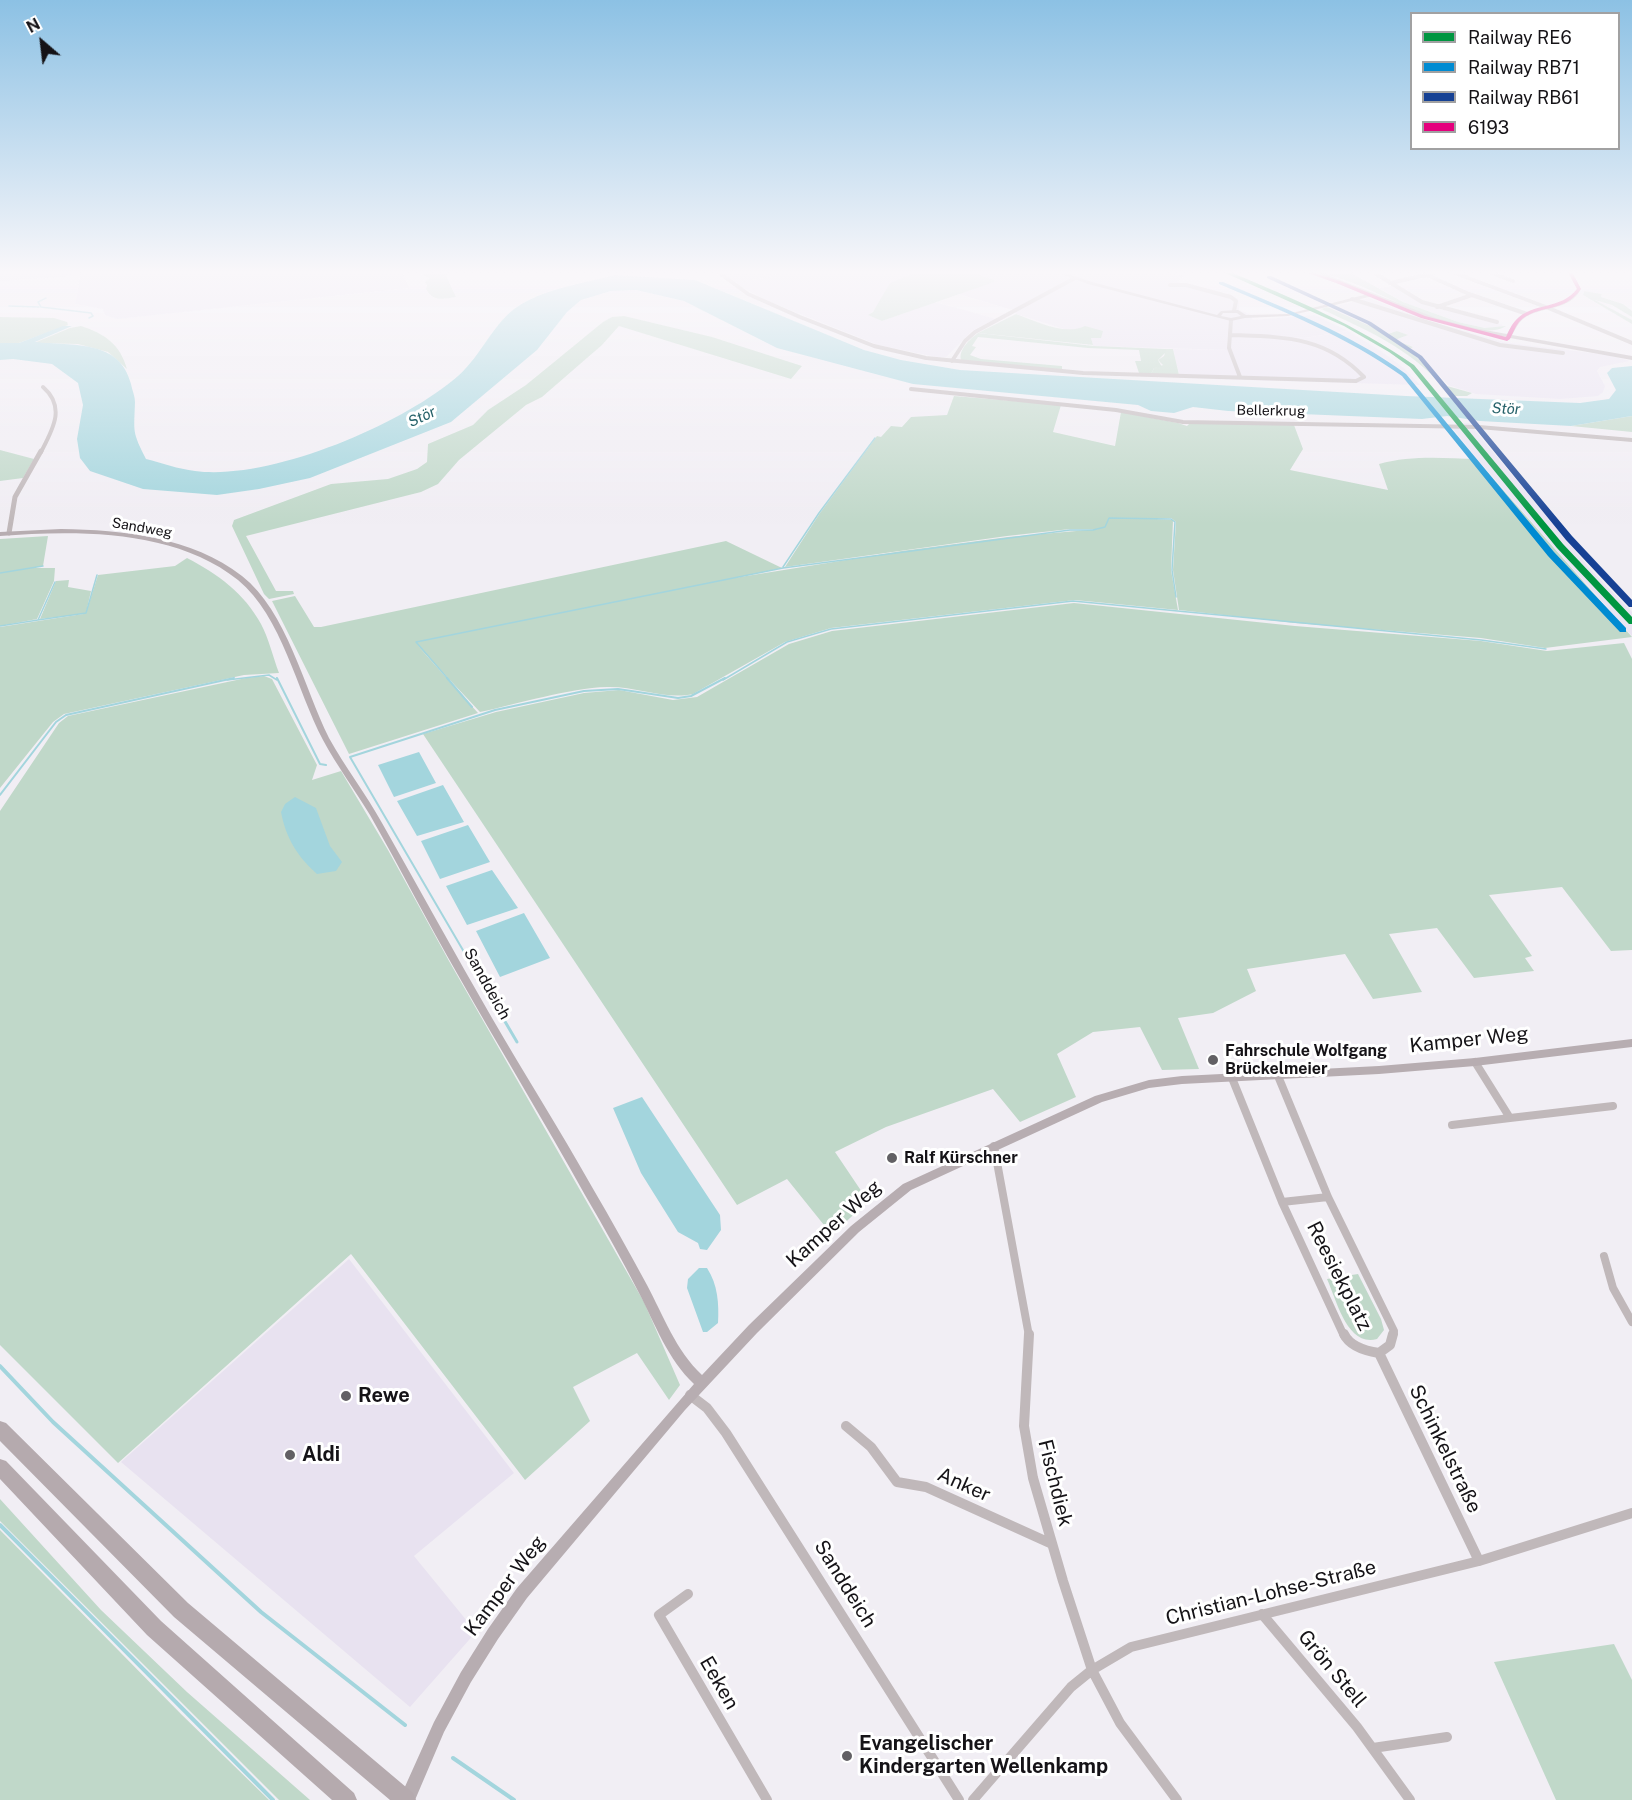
<!DOCTYPE html>
<html>
<head>
<meta charset="utf-8">
<style>
  body { margin:0 }
  #map { position:relative; width:1632px; height:1800px; overflow:hidden; background:#f1eef4; font-family:"Public Sans",sans-serif }
  canvas { display:block }
  .legend { position:absolute; left:1410px; top:12px; width:210px; height:138px; box-sizing:border-box; background:#fff; border:2px solid #a1a1a2; margin:0; padding:8px 10px; list-style:none; font-size:18px; color:#151317 }
  .legend li { display:flex; align-items:center; gap:12px; height:30px }
  .legend b { width:30px; border:2px solid #a1a1a2 }
  .north { position:absolute; left:12px; top:12px; width:60px; height:60px; -webkit-text-stroke:4px #fff; paint-order:stroke; rotate:332deg; font-size:16px; font-weight:700; line-height:24px; text-align:center; color:#151317 }
  .north::after { content:''; display:block; margin:auto; width:21px; height:27px; background:#151317; clip-path:polygon(50% 0,100% 100%,50% 72%,0 100%) }
</style>
</head>
<body>
<div id="map">
<canvas width="1632" height="1800"></canvas>
<ul class="legend">
<li><b style="height:8px;background:#009641"></b>Railway RE6</li>
<li><b style="height:8px;background:#008bd2"></b>Railway RB71</li>
<li><b style="height:8px;background:#164194"></b>Railway RB61</li>
<li><b style="height:8px;background:#e5007d"></b>6193</li>
</ul>
<div class="north">N</div>
</div>
<script>
const c = document.querySelector('canvas').getContext('2d');
c.lineJoin = 'round';
function fill(path, color) { c.fillStyle = color; c.fill(path, 'evenodd'); }
function strokePath(path, color, width, dash) { c.strokeStyle = color; c.lineWidth = width; c.lineCap = dash ? 'butt' : 'round'; c.setLineDash(dash || []); c.stroke(path); }
function write(font, color, halo, rows, align = 'center') {
  c.font = font + ' "Public Sans",sans-serif'; c.lineWidth = 6; c.setLineDash([]); c.textBaseline = 'middle'; c.strokeStyle = halo; c.fillStyle = color; for (const [text, x, y, turn = 0] of rows) {
    c.save(); c.translate(x, y); c.rotate((+turn || 0) * Math.PI / 180); c.textAlign = isNaN(turn) ? turn : align; if (halo) c.strokeText(text, 0, 0); c.fillText(text, 0, 0); c.restore();
  }
}
fill(new Path2D(`
  M 721,272 L 782,272 L 769,277 L 734,283 Z
  M 976,272 L 1165,272 L 1184,276 L 1177,282 L 1236,297 L 1239,300 L 1239,310 L 1249,314 L 1253,320 L 1315,315 L 1348,331 L 1305,338 L 1228,334 L 1227,350 L 1093,346 L 1091,337 L 1078,330 L 1067,330 L 1045,323 L 1016,314 L 1013,310 L 958,294 L 996,281 L 977,274 Z
  M 349,1259 L 514,1473 L 414,1556 L 476,1632 L 410,1707 L 121,1462 Z`), '#e8e2f0');
fill(new Path2D(`
  M 0,272 L 74,272 L 71,275 L 62,277 L 0,281 Z
  M 83,272 L 402,272 L 409,288 L 117,319 L 105,315 L 103,309 L 75,304 L 81,273 Z
  M 782,272 L 912,272 L 915,273 L 869,315 L 882,321 L 935,302 L 996,319 L 972,331 L 946,357 L 936,357 L 878,345 L 765,300 L 734,283 L 769,277 Z
  M 1392,286 L 1433,307 L 1503,325 L 1499,328 L 1485,328 L 1458,322 L 1403,302 L 1379,288 Z
  M 1369,298 L 1423,319 L 1504,342 L 1608,355 L 1630,361 L 1600,367 L 1597,371 L 1605,386 L 1603,392 L 1598,396 L 1560,399 L 1476,394 L 1448,385 L 1440,376 L 1409,350 L 1413,347 L 1395,340 L 1407,335 L 1397,331 L 1388,334 L 1328,308 Z
  M 1348,331 L 1381,351 L 1404,368 L 1420,385 L 1180,378 L 1173,349 L 1227,350 L 1228,334 L 1305,338 Z
  M 1460,423 L 1469,423 L 1591,570 L 1632,612 L 1632,636 L 1477,459 L 1451,426 Z`), '#eae4f2');
fill(new Path2D(`
  M 912,272 L 976,272 L 977,274 L 997,281 L 882,321 L 868,315 L 873,312 L 890,283 L 914,273 Z
  M 1584,291 L 1602,294 L 1601,297 L 1623,304 L 1632,311 L 1632,317 L 1612,305 L 1595,300 L 1632,320 L 1632,324 L 1583,295 Z
  M 1016,314 C 1036,321 1065,336 1085,326 L 1103,331 L 1101,338 L 1091,338 L 1093,345 L 978,333 Z
  M 624,316 L 712,337 L 802,366 L 791,379 L 619,326 L 602,345 L 542,397 L 526,405 L 459,460 L 438,484 L 421,492 L 246,536 L 276,591 L 293,591 L 294,594 L 269,599 L 264,594 L 232,526 L 234,520 L 331,484 L 388,479 L 417,469 L 427,462 L 428,444 L 473,425 L 488,410 L 526,385 L 603,322 L 612,317 Z
  M 0,317 L 54,318 L 67,322 L 68,325 L 19,343 L 0,343 Z
  M 81,326 C 105,334 120,344 127,369 L 108,352 L 78,344 L 34,343 L 70,328 Z
  M 1166,349 L 1173,349 L 1179,375 L 1151,374 L 1154,368 L 1163,365 L 1158,360 L 1164,356 Z
  M 954,396 L 1061,405 L 1053,432 L 1115,446 L 1121,412 L 1178,423 L 1187,426 L 1190,423 L 1294,425 L 1303,449 L 1290,470 L 1388,490 L 1379,464 C 1411,455 1443,458 1476,459 L 1632,637 L 1545,648 L 1481,638 L 1295,623 L 1179,610 L 1173,570 L 1176,522 L 1171,518 L 1139,518 L 1173,520 L 1171,570 L 1178,610 L 1075,600 L 831,628 L 785,642 L 693,694 C 664,700 636,686 607,687 C 569,688 518,704 480,712 L 418,646 L 478,713 L 349,754 L 272,601 L 295,596 L 314,627 L 321,627 L 726,541 L 782,568 L 734,578 L 902,551 L 1008,537 L 1099,529 L 1070,529 L 1007,536 L 785,567 L 820,513 L 877,436 L 881,437 L 891,426 L 902,427 L 911,417 L 947,415 Z
  M 1632,416 L 1632,432 L 1571,426 Z
  M 0,450 L 34,459 L 23,478 L 0,481 Z
  M 48,536 L 43,566 L 32,568 L 55,568 L 54,581 L 37,619 L 0,626 L 0,539 Z
  M 187,558 C 218,574 244,593 261,624 C 269,639 273,657 279,673 L 244,675 L 64,714 L 53,722 L 0,788 L 0,627 L 83,614 L 40,619 L 56,581 L 69,580 L 68,587 L 91,591 L 86,613 L 98,575 L 175,566 Z
  M 1074,603 L 1295,626 L 1481,641 L 1547,651 L 1624,643 L 1632,659 L 1632,950 L 1611,951 L 1562,887 L 1489,895 L 1532,956 L 1525,958 L 1534,971 L 1474,978 L 1437,928 L 1389,934 L 1422,992 L 1373,999 L 1345,954 L 1247,969 L 1256,991 L 1213,1013 L 1178,1018 L 1199,1069 L 1162,1070 L 1140,1027 L 1093,1032 L 1057,1054 L 1076,1097 L 1020,1122 L 993,1089 L 886,1127 L 835,1152 L 868,1201 L 832,1235 L 787,1179 L 737,1205 L 423,734 L 496,712 L 584,693 L 619,690 L 673,700 L 697,697 L 789,644 L 832,631 Z
  M 264,676 L 272,679 L 317,765 L 312,780 L 341,771 L 388,850 L 449,961 L 644,1302 L 680,1385 L 669,1400 L 637,1353 L 573,1387 L 590,1421 L 525,1480 L 351,1254 L 118,1463 L 0,1345 L 0,811 L 59,723 L 68,716 L 246,678 Z
  M 1358,1274 L 1381,1319 L 1384,1330 L 1377,1339 C 1347,1347 1337,1301 1327,1279 Z
  M 0,1499 L 101,1610 L 187,1692 L 310,1800 L 279,1800 L 0,1521 Z
  M 0,1530 L 181,1714 L 269,1800 L 0,1800 Z
  M 1614,1644 L 1632,1680 L 1632,1800 L 1556,1800 L 1494,1662 Z`), '#c0d8c9');
fill(new Path2D(`
  M 424,272 L 450,273 L 446,276 L 456,297 C 443,299 433,302 426,289 L 427,285 L 425,282 L 430,278 L 421,274 Z
  M 1320,272 L 1349,272 L 1403,302 L 1458,322 L 1485,328 L 1506,326 C 1479,345 1391,299 1363,287 C 1349,281 1334,276 1320,272 Z
  M 1327,307 L 1388,334 L 1397,331 L 1408,335 L 1395,340 L 1413,347 L 1409,350 L 1447,386 L 1472,393 L 1467,396 L 1450,396 C 1418,352 1369,331 1321,309 Z
  M 978,333 L 1094,346 L 1166,349 L 1166,352 L 1158,360 L 1162,367 L 1154,368 L 1151,374 L 1139,373 L 1135,361 L 1141,361 L 1139,350 L 1088,348 L 978,337 L 972,346 L 976,347 L 970,355 L 981,359 L 1062,366 L 1062,370 L 961,360 C 958,350 970,339 978,333 Z`), '#bcd6c6');
fill(new Path2D(`
  M 615,275 L 695,280 L 864,350 L 901,360 L 960,370 L 1406,396 L 1580,403 L 1609,399 L 1616,390 L 1607,373 L 1612,368 L 1632,366 L 1632,416 L 1571,426 L 1480,421 L 1447,416 L 1422,419 L 1228,411 L 1193,407 L 1174,413 L 1151,411 L 1138,405 L 913,384 L 777,348 L 684,301 L 636,290 L 611,291 L 581,300 L 567,312 L 537,350 L 451,422 L 310,478 L 259,489 L 217,495 L 143,489 L 90,471 L 80,458 L 77,439 L 83,405 L 78,383 L 52,364 L 13,359 L 0,360 L 0,343 L 19,343 L 63,326 L 72,326 L 35,342 C 72,346 120,339 131,384 C 132,390 135,396 135,402 C 134,433 132,431 146,459 C 162,463 178,469 195,471 C 269,481 402,425 458,376 C 482,355 493,322 520,305 C 550,287 582,284 615,275 Z
  M 419,752 L 436,783 L 394,797 L 378,765 Z
  M 443,785 L 464,822 L 417,836 L 397,801 Z
  M 295,797 L 316,808 L 330,846 L 342,862 L 336,871 L 317,874 C 297,856 286,838 281,812 L 285,804 Z
  M 468,825 L 490,862 L 440,879 L 421,841 Z
  M 492,870 L 518,908 L 467,925 L 446,886 Z
  M 524,913 L 550,958 L 500,977 L 476,931 Z
  M 642,1097 L 720,1215 L 721,1230 L 707,1250 L 700,1249 L 698,1243 L 678,1232 L 641,1173 L 613,1108 Z
  M 699,1268 L 707,1268 C 718,1285 719,1304 718,1323 L 707,1332 L 703,1332 L 687,1288 L 688,1279 Z`), '#a3d5dd');
strokePath(new Path2D(`
  M 46,298 L 38,302 L 41,307 L 91,313 L 93,316 L 89,318
  M 9,306 L 39,307
  M 783,567 L 819,513 L 875,438
  M 0,573 L 43,566
  M 38,620 L 86,613 L 97,575
  M 0,626 L 38,620 L 55,582
  M 227,680 L 269,675 L 277,680
  M 449,680 L 416,642 L 783,568 L 1070,530 L 1093,530 L 1105,527 L 1109,518 L 1171,519 L 1175,522 L 1172,570 L 1176,597
  M 723,680 L 787,642 L 831,629 L 1073,601 L 1481,640 L 1546,649`), '#a3d5dd', 1.5);
strokePath(new Path2D(`
  M 277,678 L 320,764 L 326,765
  M 447,678 L 472,707
  M 0,795 L 56,722 L 66,715 L 234,678
  M 474,969 L 350,757 L 495,710 L 584,691 L 618,689 L 678,698 L 691,696 L 725,678`), '#a3d5dd', 2);
strokePath(new Path2D(`
  M 473,967 L 517,1042`), '#a3d5dd', 3);
strokePath(new Path2D(`
  M 0,1366 L 53,1422 L 261,1612 L 405,1725
  M 0,1525 L 273,1800
  M 453,1758 L 514,1800`), '#a3d5dd', 4);
strokePath(new Path2D(`
  M 718,272 L 748,294 L 800,317 L 874,346 L 926,358 L 1083,373 L 1356,381 L 1364,377 C 1325,336 1284,337 1231,335
  M 1373,272 L 1422,302 L 1497,322
  M 1452,272 L 1546,307 L 1632,343
  M 1489,272 L 1513,281
  M 1427,275 L 1469,294 L 1527,314
  M 1390,283 L 1439,272
  M 1170,285 L 1186,285 L 1231,297 L 1236,301 L 1234,311
  M 1352,299 L 1500,345 L 1563,353
  M 1437,307 L 1472,295
  M 1231,320 L 1229,348 L 1240,377
  M 952,361 L 965,341 L 975,332 L 1075,278
  M 911,389 L 1116,410 L 1183,422 L 1479,427 L 1632,440
  M 41,452 C 53,429 66,407 43,387`), '#c0b8ba', 4);
strokePath(new Path2D(`
  M 9,533 L 15,497 L 41,451`), '#c0b8ba', 5);
strokePath(new Path2D(`
  M 1475,1062 L 1510,1118 L 1613,1106
  M 1278,1076 L 1328,1197 L 1394,1331 L 1393,1336
  M 1232,1078 L 1282,1202 L 1344,1336
  M 1452,1125 L 1510,1118
  M 994,1146 L 1029,1336
  M 1282,1202 L 1328,1197
  M 1604,1256 L 1613,1288 L 1632,1322`), '#c0b8ba', 8);
strokePath(new Path2D(`
  M 1029,1334 L 1024,1426 L 1033,1478 L 1063,1581 L 1092,1670 L 1120,1723 L 1177,1800
  M 1344,1334 C 1350,1347 1366,1351 1379,1353 L 1390,1345 L 1393,1334
  M 1379,1353 L 1479,1561
  M 690,1395 L 707,1408 L 726,1433 L 959,1800
  M 846,1426 L 871,1447 L 897,1482 L 926,1487 L 1052,1544
  M 688,1594 L 659,1615 L 767,1800
  M 1262,1614 L 1357,1727 L 1410,1800
  M 1373,1748 L 1447,1737
  M 973,1800 L 1071,1687 L 1092,1670 L 1131,1647 L 1479,1561 L 1632,1513`), '#c0b8ba', 10);
fill(new Path2D(`
  M 1056,272 L 1062,272 L 1092,282 L 1217,315 L 1221,311 L 1238,310 L 1246,315 L 1288,314 L 1368,294 L 1314,272 L 1320,272 L 1436,318 L 1474,328 L 1507,334 C 1510,329 1513,323 1518,318 C 1534,303 1565,311 1577,289 L 1568,272 L 1572,272 L 1581,289 C 1570,312 1541,305 1523,319 C 1518,323 1515,330 1512,335 L 1632,356 L 1632,360 L 1510,338 L 1507,341 L 1504,339 L 1506,337 L 1474,331 L 1433,320 L 1373,296 L 1288,316 L 1245,318 L 1231,321 L 1088,284 ZM 1223,313 L 1237,313 L 1241,316 L 1231,318 L 1221,316 Z
  M 61,529 C 123,530 192,537 242,576 C 287,611 304,688 329,738 C 345,767 366,794 382,823 C 419,888 455,954 492,1018 C 525,1075 560,1130 592,1187 C 611,1219 629,1252 647,1285 C 663,1315 676,1351 702,1375 L 749,1325 L 851,1226 L 903,1184 L 1095,1096 L 1149,1080 L 1182,1076 L 1379,1066 L 1475,1058 L 1632,1039 L 1632,1047 L 1475,1066 L 1379,1074 L 1182,1084 L 1149,1088 L 1102,1102 L 911,1190 L 859,1232 L 757,1333 L 685,1410 L 527,1598 L 498,1639 L 471,1682 L 444,1732 L 415,1800 L 399,1800 L 434,1722 L 461,1672 L 488,1629 L 517,1588 L 694,1384 C 668,1360 655,1324 639,1293 C 622,1260 604,1227 585,1195 C 544,1121 500,1049 458,975 C 428,923 400,868 370,815 C 355,790 337,766 323,740 C 297,691 282,616 238,580 C 175,529 76,530 0,536 L 0,532 Z`), '#b7adb1');
fill(new Path2D(`
  M 0,1421 L 6,1423 L 188,1603 L 413,1793 L 416,1800 L 390,1800 L 174,1617 L 0,1441 Z
  M 0,1459 L 6,1461 L 161,1621 L 354,1793 L 357,1800 L 332,1800 L 147,1635 L 0,1479 Z`), '#b5aaae');
fill(new Path2D(`
  M 1305,272 L 1311,272 L 1340,281 L 1425,316 L 1506,337 C 1509,331 1511,325 1516,320 C 1533,302 1561,310 1577,289 L 1568,272 L 1572,272 L 1581,289 C 1563,315 1537,303 1519,322 C 1515,327 1513,333 1510,339 L 1507,341 L 1421,318 L 1336,283 Z`), '#e5007d');
fill(new Path2D(`
  M 1223,272 L 1230,272 C 1294,299 1357,325 1414,365 L 1563,544 L 1632,617 L 1632,624 L 1629,624 L 1557,548 L 1410,367 L 1389,352 L 1344,326 Z`), '#009641');
fill(new Path2D(`
  M 1219,282 L 1223,282 C 1286,309 1350,333 1406,374 L 1554,552 L 1626,628 L 1626,632 L 1620,632 L 1548,556 L 1402,376 C 1346,336 1282,311 1219,284 Z`), '#008bd2');
fill(new Path2D(`
  M 1267,276 L 1271,276 L 1371,322 L 1422,356 L 1572,536 L 1632,600 L 1632,607 L 1629,607 L 1566,540 L 1418,358 L 1367,324 L 1267,278 Z`), '#164194');
const sky = c.createLinearGradient(0, 0, 0, 524);
sky.addColorStop(0, '#8cc1e4');
sky.addColorStop(0.52, '#f9f7fa');
sky.addColorStop(1, '#f9f7fa00');
c.fillStyle = sky;
c.fillRect(0, 0, 1632, 524);
for (const [x, y, r, color] of [
  [1213,1060,6,"#626064"],
  [892,1158,6,"#626064"],
  [346,1396,6,"#626064"],
  [290,1455,6,"#626064"],
  [847,1756,6,"#626064"]
]) { const dot = new Path2D(); dot.arc(x, y, r, 0, 2 * Math.PI); c.fillStyle = color; c.fill(dot); strokePath(dot, '#fff', 2); }
write('14px', '#151317', '#fff', [
  ["Bellerkrug",1271,411,1],
  ["Sandweg",142,528,10]
]);
write('italic 15px', '#256169', '#fff', [
  ["Stör",1506,409,2],
  ["Stör",422,417,-25]
]);
write('16px', '#151317', '#fff', [
  ["Sanddeich",487,984,61]
]);
write('bold 16px', '#151317', '#fff', [
  ["Fahrschule Wolfgang",1225,1051],
  ["Brückelmeier",1225,1069],
  ["Ralf Kürschner",904,1158]
], 'left');
write('20px', '#151317', '#fff', [
  ["Kamper Weg",1469,1040,-6],
  ["Kamper Weg",834,1224,-42],
  ["Reesiekplatz",1339,1276,63],
  ["Schinkelstraße",1445,1449,64],
  ["Fischdiek",1055,1483,76],
  ["Anker",964,1485,24],
  ["Sanddeich",845,1584,58],
  ["Kamper Weg",505,1586,-53],
  ["Christian-Lohse-Straße",1271,1593,-14],
  ["Grön Stell",1332,1669,50],
  ["Eeken",719,1683,60]
]);
write('bold 20px', '#151317', '#fff', [
  ["Rewe",358,1396],
  ["Aldi",302,1455],
  ["Evangelischer",859,1744],
  ["Kindergarten Wellenkamp",859,1767]
], 'left');
</script>
</body>
</html>
